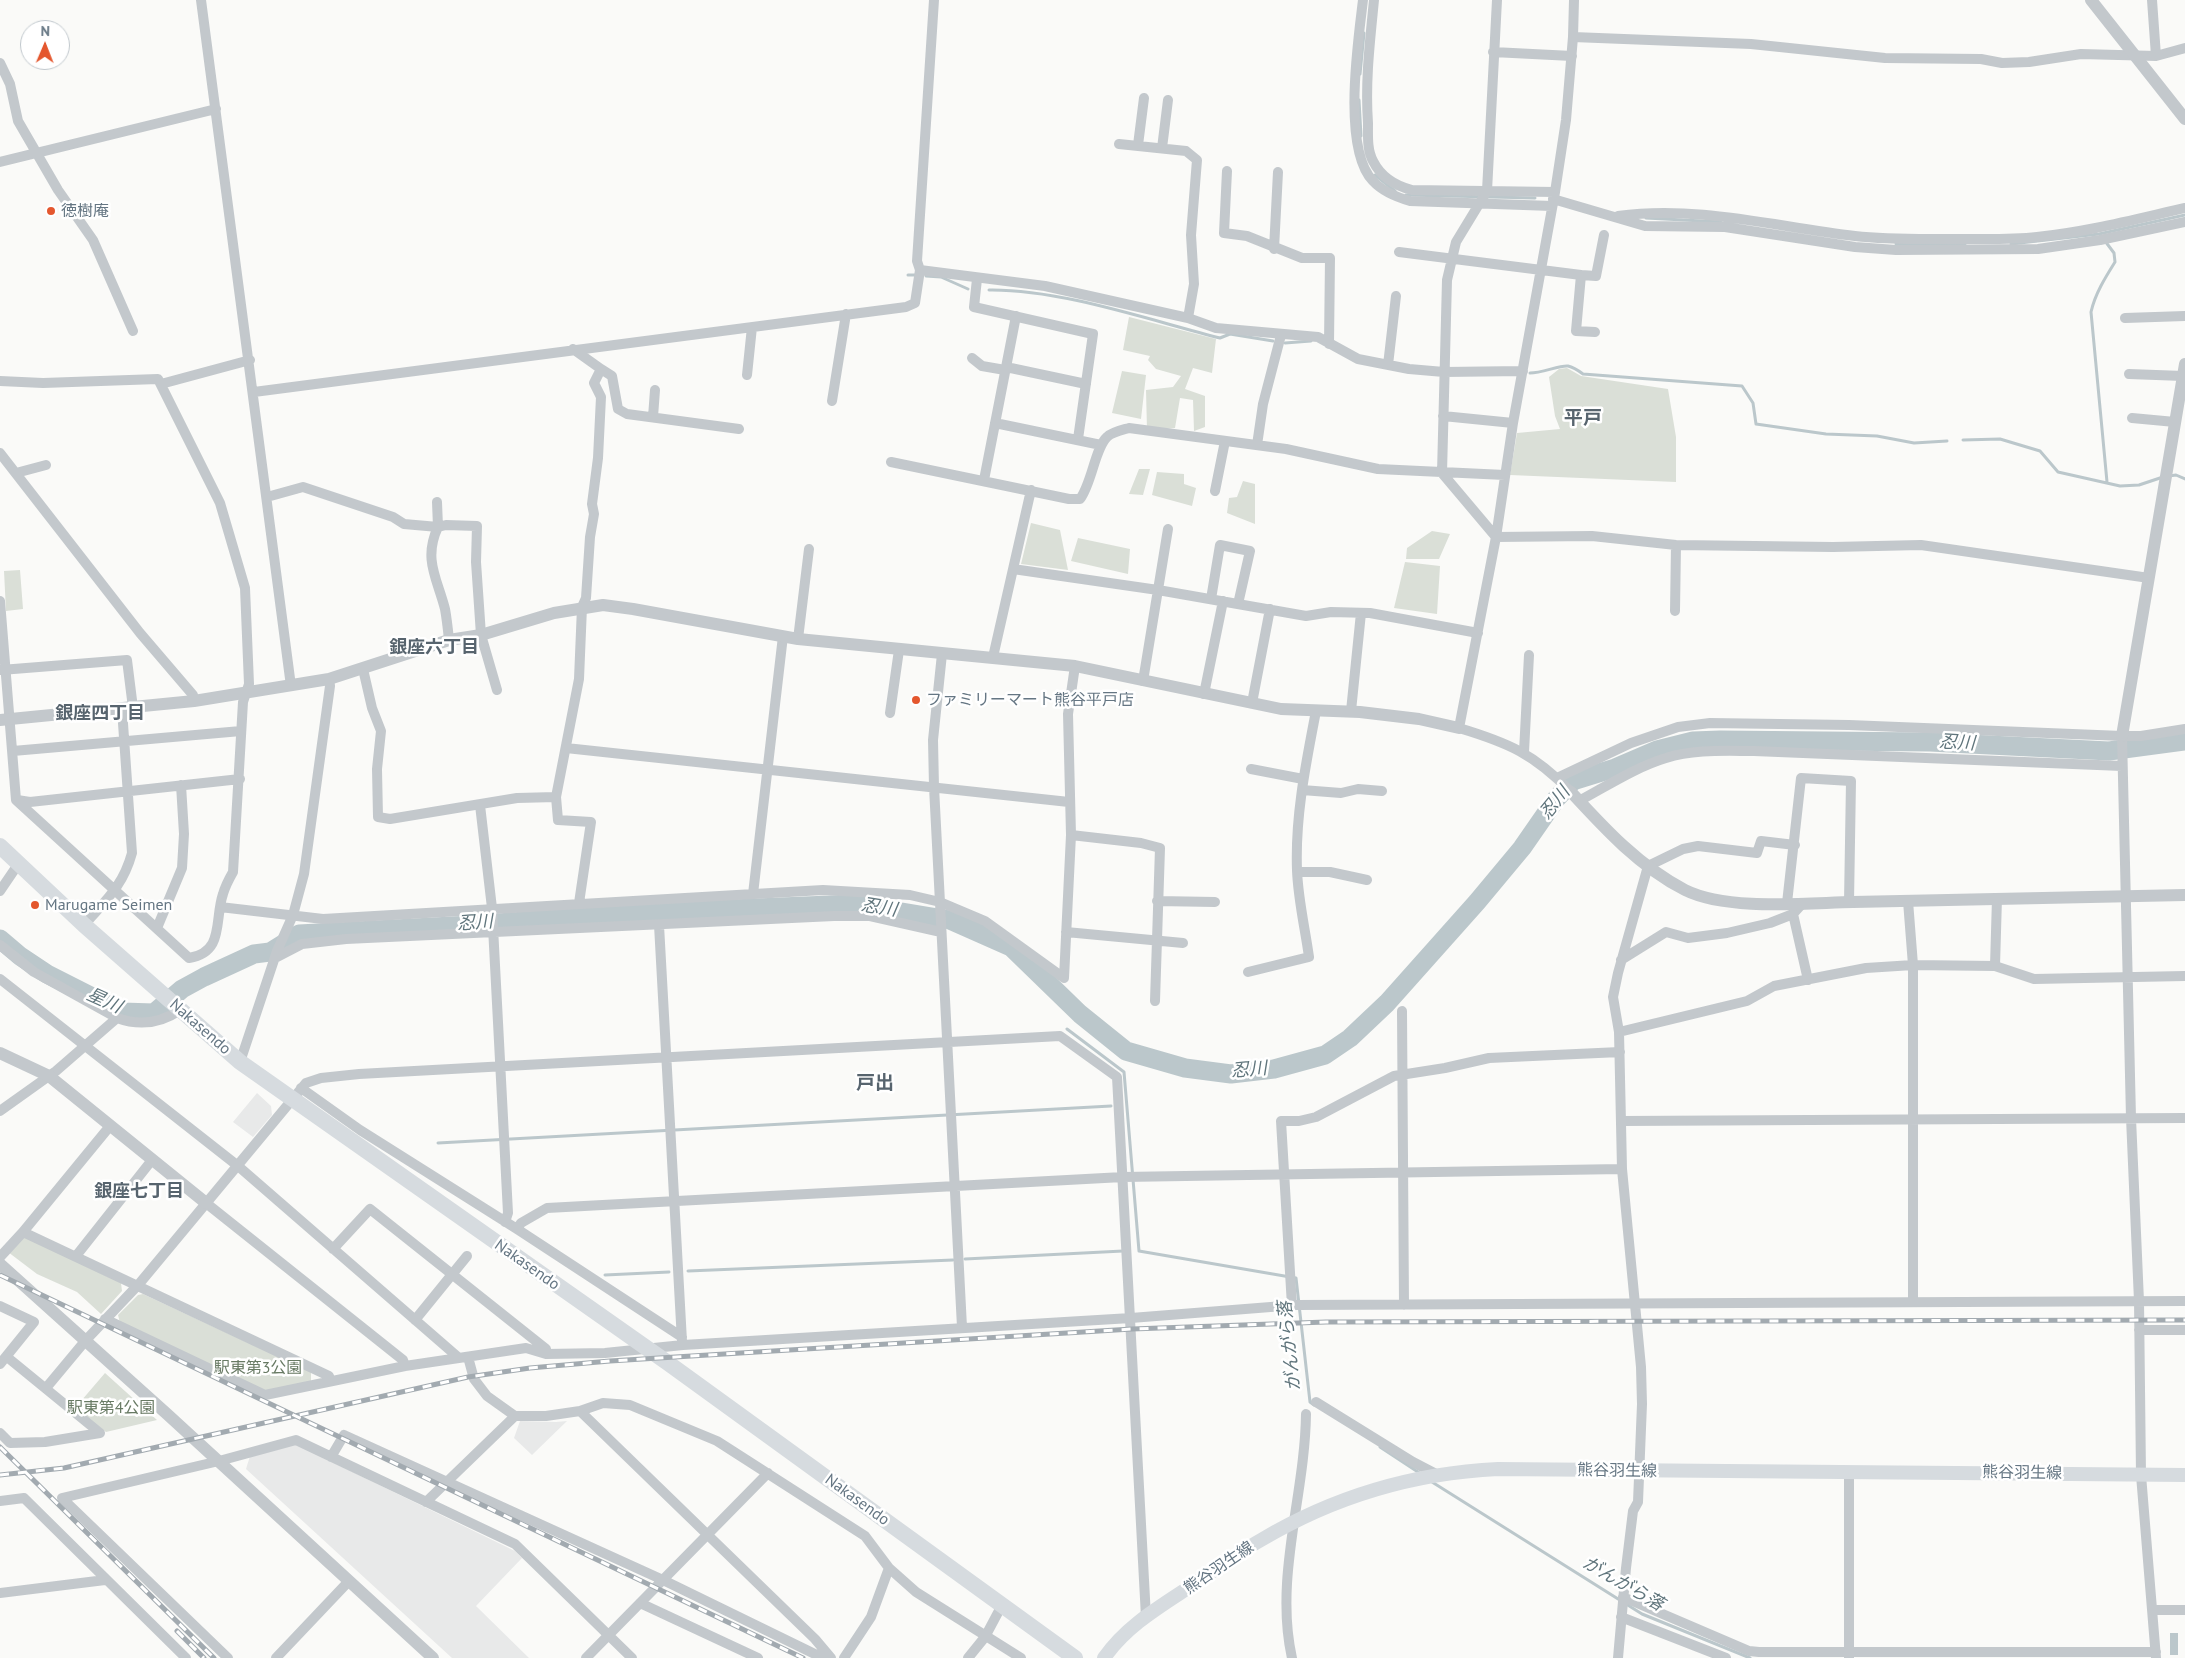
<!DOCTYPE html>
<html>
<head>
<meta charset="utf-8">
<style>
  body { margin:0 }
  #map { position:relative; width:2185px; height:1658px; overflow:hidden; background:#fafaf8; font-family:"PT Sans",sans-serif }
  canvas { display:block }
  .north { position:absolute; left:20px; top:20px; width:50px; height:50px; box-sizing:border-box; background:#fff; border:1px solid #c1c8cd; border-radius:50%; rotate:1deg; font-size:14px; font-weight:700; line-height:20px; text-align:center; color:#657683 }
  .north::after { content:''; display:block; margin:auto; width:18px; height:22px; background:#e4572e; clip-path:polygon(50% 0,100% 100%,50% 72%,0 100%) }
</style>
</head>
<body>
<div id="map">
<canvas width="2185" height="1658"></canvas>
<div class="north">N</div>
</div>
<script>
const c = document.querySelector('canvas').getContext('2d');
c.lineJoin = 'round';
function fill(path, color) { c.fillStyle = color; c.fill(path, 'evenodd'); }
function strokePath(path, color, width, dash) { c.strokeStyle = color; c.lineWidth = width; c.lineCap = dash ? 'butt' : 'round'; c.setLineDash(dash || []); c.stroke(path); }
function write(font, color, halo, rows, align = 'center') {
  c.font = font + ' "PT Sans","Noto Sans JP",sans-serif'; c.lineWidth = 5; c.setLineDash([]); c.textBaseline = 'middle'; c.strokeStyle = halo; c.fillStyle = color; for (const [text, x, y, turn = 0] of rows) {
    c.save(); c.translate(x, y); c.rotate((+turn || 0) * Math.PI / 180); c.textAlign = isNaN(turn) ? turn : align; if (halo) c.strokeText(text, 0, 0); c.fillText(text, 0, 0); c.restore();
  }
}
fill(new Path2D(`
  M 257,1093 L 271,1106 L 272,1115 L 253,1137 L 233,1122 Z
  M 520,1421 L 556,1422 L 567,1421 L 532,1455 L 514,1438 Z
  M 295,1444 L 515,1551 L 522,1558 L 476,1606 L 529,1658 L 452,1658 L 246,1469 L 250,1456 Z`), '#e8e9e9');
fill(new Path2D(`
  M 1129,317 L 1216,339 L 1212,373 L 1193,368 L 1185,389 L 1205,396 L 1205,427 L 1194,431 L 1193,400 L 1180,398 L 1175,428 L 1147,430 L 1146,390 L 1173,387 L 1181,376 L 1156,369 L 1148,360 L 1150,356 L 1123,350 Z
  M 1567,368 L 1581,376 L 1668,389 L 1676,437 L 1676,482 L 1510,475 L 1517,433 L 1560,429 L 1555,416 L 1549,377 L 1559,369 Z
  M 1122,371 L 1146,375 L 1141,419 L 1112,413 Z
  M 1139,469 L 1150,469 L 1143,495 L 1129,494 Z
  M 1157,472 L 1184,474 L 1184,484 L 1196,488 L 1192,506 L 1152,495 Z
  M 1243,481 L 1255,484 L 1255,524 L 1227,513 L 1229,498 L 1237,497 Z
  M 1031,523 L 1060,530 L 1068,570 L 1021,564 Z
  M 1432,531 L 1450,534 L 1439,559 L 1406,559 L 1407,548 Z
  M 1078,538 L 1130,549 L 1128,574 L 1071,561 Z
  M 1405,562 L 1440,566 L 1437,614 L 1394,608 Z
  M 20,570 L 23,609 L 6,611 L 4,571 Z
  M 22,1236 L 121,1283 L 122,1291 L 101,1314 L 77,1292 L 37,1274 L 8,1252 Z
  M 143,1294 L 311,1372 L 311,1381 L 264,1391 L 120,1323 L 118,1315 L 138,1295 Z
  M 105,1373 L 157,1420 L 106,1432 L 75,1408 Z`), '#dadfd7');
fill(new Path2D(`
  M 2170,1633 L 2178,1633 L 2178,1655 L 2170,1655 Z`), '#bbc7cb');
strokePath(new Path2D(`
  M 1360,74 L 1364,33
  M 1359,100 L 1361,136
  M 1375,175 L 1395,191
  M 1406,195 L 1535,198
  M 1646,218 L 1721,222
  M 2105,241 L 2114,253 L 2115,262 C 2105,278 2095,294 2091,312 L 2107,482
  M 1896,244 L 1965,245
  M 2011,244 L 2099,234 L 2185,215
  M 908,275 L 915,275
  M 926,276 L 941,277 L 968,289
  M 989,290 C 1060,289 1149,320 1220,338 L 1230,334 L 1273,341
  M 1285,343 L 1311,341
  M 1530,373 C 1542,373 1560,365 1568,366 C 1573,367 1579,371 1583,374 L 1742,386 L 1753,403 L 1756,424 L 1826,434 L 1877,436 L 1914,443 L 1947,441
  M 1963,440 L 2000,439 L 2040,451 L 2058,472 L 2120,486 L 2139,485 L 2163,477
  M 2169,476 L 2176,475 L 2185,479
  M 1079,1015 L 1080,1014
  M 1067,1029 L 1124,1072 L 1139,1251 L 1296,1278 L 1310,1402 L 1314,1405
  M 438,1143 L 1111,1106
  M 965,1259 L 1123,1251
  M 688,1271 L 953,1260
  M 605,1275 L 669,1272
  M 1380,1447 L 1421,1474
  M 1432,1482 L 1642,1614 L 1750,1658`), '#bbc7cb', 3);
strokePath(new Path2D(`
  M 0,939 L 20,956 L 47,974 L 122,1012 L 154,1013 L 182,989 L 204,977 L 254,954 L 270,952 L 299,934 L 471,925 L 633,913 L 854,904 L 950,920 L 1011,947 L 1080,1014 L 1126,1051 L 1185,1068 L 1231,1074 L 1274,1069 L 1325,1055 L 1350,1038 L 1387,1003 L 1477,902 L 1522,848 L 1556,799 L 1573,781 L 1615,768 L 1657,750 L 1693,741 L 1720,740 L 1930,742 L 2109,751 L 2185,741`), '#bbc7cb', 19);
strokePath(new Path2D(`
  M 201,0 L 291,686
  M 1363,0 C 1358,42 1342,149 1373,181 C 1383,192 1396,197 1410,201 L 1552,206
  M 1374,0 C 1370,41 1365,82 1368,123 C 1368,136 1367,150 1373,161 C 1381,177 1396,186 1412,190 L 1555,192
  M 1497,0 L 1487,191 L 1456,242 L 1447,280 L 1442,473 L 1496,537 L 1592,536 L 1676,545 L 1833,547 L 1921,545 L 2149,578
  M 2152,0 L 2156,56
  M 1573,37 L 1751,44 L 1885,58 L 1981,59 L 2002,63 L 2029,62 L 2081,54 L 2156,56 L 2185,48
  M 1493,52 L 1572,56
  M 0,63 L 10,84 L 18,121 L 58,190 L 93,240 L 133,331
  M 1119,144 L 1186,151 L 1197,160 L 1191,235 L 1194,284 L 1188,318
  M 1138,145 L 1144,98
  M 1162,148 L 1168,100
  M 0,162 L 216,109
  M 1227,171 L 1224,233 L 1247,236 L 1302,258 L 1330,258 L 1329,344
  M 1553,199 L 1645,226 L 1725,227 L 1855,247 L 1896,250 L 2038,249 L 2100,240 L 2185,222
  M 1618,216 C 1698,205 1776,227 1855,236 C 1889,240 1923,239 1957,239 C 1983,239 2010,240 2037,237 C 2087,232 2136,219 2185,208
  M 1274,249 L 1278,172
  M 1399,252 L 1581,275 L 1576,331 L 1595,332
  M 920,270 L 1045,286 L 1188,318 L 1216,328 L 1318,337 L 1358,359 L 1409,369 L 1444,372 L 1523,371
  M 1581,275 L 1596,276 L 1604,235
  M 977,279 L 974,307 L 1093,334 L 1078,439
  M 2125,318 L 2185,316
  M 972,358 L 982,366 L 1005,370
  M 1388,365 L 1396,296
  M 1006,367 L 1086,384
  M 601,369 L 612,376 L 618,409 L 627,414 L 739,429
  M 2129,374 L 2183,376
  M 747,375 L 752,327
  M 0,381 L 43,383 L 158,379 L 220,503 L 245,588 L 249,684 L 243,702 L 233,872 C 229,879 225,887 223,894 C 214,920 225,952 189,958 L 16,800 L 0,601
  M 161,384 L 250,360
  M 254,392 L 906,307 L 915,303 L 920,270 L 917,261 L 934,0
  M 832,401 L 846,314
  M 1443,416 L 1513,423
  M 653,417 L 655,390
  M 2132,418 L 2175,422
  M 995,423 L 1101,445
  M 1257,445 L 1263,404 L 1281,335
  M 0,453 L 140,633 L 193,695 L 194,701
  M 891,462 L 1069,499 L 1080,499 C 1092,483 1095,448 1107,437 C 1112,432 1122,430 1129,428 L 1286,449 L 1378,469 L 1505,475
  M 16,473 L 46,465
  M 984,480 L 1016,316
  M 1215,491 L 1225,441
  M 267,497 L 303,487 L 393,517 L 404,524 L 438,527 C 423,559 437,578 445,609 C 447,620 448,630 449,640
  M 437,502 L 438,527 L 446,525 L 477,526 L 476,562 L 481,635 L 497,690
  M 1013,569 L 1158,590 L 1306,616 L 1331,612 L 1370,613 L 1478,633
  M 1211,599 L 1220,545 L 1250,551 L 1238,604
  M 1675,611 L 1676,545
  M 798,639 L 809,549
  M 942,654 L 933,740 L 934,787 L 962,1327
  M 993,657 L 1031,490
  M 1075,666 L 1068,714 L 1071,835 L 1141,843 L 1160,848 L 1155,1001
  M 363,669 L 372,708 L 381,731 L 377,769 L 378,817 L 390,819 L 517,798 L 556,797 L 579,679 L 582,607 L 586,598 L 590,537 L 594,514 L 592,504 L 598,458 L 601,397 L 594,383 L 601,369 L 573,349
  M 1,670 L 127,660 L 133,708
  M 1143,681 L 1168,529
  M 1204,694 L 1223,601
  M 1252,703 L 1270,609
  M 1351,711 L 1361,613
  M 890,713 L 899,650
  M 2122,736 L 2131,1118 L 2139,1301 L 2141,1475 L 2156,1658
  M 566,748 L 1069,802
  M 13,751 L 241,731
  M 1524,752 L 1529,655
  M 1251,769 L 1303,779
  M 1557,778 L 1631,743 L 1678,727 L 1710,723 L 1849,725 L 2122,736 L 2141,736 L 2185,729
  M 1302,790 L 1341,793 L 1358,789 L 1382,791
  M 1571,792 C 1534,754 1509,743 1459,728 L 1496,537 L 1513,423 L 1555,192 L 1566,120 L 1573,37 L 1574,0
  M 556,797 L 558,820 L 591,822 L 579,903
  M 17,800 L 30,802 L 240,779
  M 1579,801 C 1607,786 1636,767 1666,758 C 1693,749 1726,751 1754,751 L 2122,766
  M 480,805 L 492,908 L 508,1213 L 505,1222
  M 1297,872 L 1330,872 L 1367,880
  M 0,891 L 19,863
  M 753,894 L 783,636
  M 1157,901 L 1215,902
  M 1908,901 L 1913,965 L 1913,1301
  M 1787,903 L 1801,778 L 1851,781 L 1849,902
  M 220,907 L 323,919 L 823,890 L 910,895 L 940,902 L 985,921 L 1064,978
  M 1793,914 L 1808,980
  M 84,925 C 106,900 123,886 132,853 L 122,709
  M 659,925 L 682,1341
  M 157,928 L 182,868 L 184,834 L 181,785
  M 1066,932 L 1183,943
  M 0,945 L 34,972 L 117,1018
  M 275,958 L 302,944 L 346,939 L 834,916 L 870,916 L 941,932
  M 1621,960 L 1666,932 L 1688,938 L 1727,933 L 1770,923 L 1793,914 L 1803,903
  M 1995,966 L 1997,898
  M 1248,972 L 1309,957 C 1305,928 1298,899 1297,870 C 1295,816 1306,763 1316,711
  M 1064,978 L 1071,835
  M 0,979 L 238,1166 L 459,1358
  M 1402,1011 L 1404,1305
  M 1619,1032 L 1747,1001 L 1774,986 L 1866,968 L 1913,965 L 1995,966 L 2034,979 L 2185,976
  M 240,1062 L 277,951 L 293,915 L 304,874 L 330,686 L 329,679
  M 301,1088 L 360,1130 L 517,1229 L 682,1337
  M 0,1111 L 56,1071 L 117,1018 C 139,1026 161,1023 180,1010
  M 1622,1121 L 2185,1118
  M 206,1203 L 403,1360 L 405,1366 L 526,1348 L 546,1354 L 605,1353 L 683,1345 L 1131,1318 L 1296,1305 L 2185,1301
  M 517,1229 L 521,1223 L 547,1208 L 1123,1177 L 1622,1169
  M 23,1232 L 329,1376 L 330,1381
  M 333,1249 L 370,1209 L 546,1349 L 546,1354
  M 76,1256 L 152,1160
  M 0,1257 L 23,1232 L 110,1126
  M 0,1306 L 34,1322 L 0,1364
  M 1292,1306 L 1281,1121 L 1299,1121 L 1316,1117 L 1394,1076 L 1445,1068 L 1489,1058 L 1620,1052
  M 105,1319 L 265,1395 L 405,1366
  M 415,1320 L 467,1256
  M 2139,1330 L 2185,1330
  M 468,1357 L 474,1379 L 487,1396 L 515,1416 L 546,1416 L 580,1411 L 603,1403 L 630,1405 L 717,1441 L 865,1536 L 889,1568 L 916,1592 L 1021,1658
  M 46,1388 L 86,1340 L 139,1284 L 306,1083 L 321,1078 L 359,1074 L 1060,1036 L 1117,1077 L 1146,1617
  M 1316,1402 L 1413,1462 L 1436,1474
  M 580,1411 L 815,1639 L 831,1658
  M 0,1433 L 10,1443 L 45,1442 L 100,1433 L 7,1357
  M 331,1457 L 344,1435 L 663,1580 L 823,1658
  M 1849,1471 L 1849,1658
  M 0,1501 L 24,1498 L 186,1658
  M 426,1502 L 515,1416
  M 0,1593 L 105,1580
  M 1623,1597 L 1749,1651 L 1759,1652 L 2156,1652
  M 640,1603 L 758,1658
  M 2152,1610 L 2185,1610
  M 1621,1617 L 1726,1658
  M 228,1658 L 62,1498 L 219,1461 L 296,1440 L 515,1544 L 632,1658
  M 276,1658 L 349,1581
  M 586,1658 L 768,1473
  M 844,1658 L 871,1617 L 889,1568
  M 968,1658 L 985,1637 L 1002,1605
  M 1292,1658 C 1274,1578 1305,1495 1306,1414
  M 1618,1658 L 1626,1568 L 1633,1511 L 1638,1502 L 1642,1404 L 1641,1367 L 1622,1169 L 1619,1032 L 1613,997 L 1618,973 L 1648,866 L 1683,849 L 1698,846 L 1757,853 L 1761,841 L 1795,845`), '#c3c8cc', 10);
strokePath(new Path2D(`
  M 2091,0 L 2185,119
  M 0,720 L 194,701 L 329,679 L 449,640 L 481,635 L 554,613 L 603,605 L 633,609 L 798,639 L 1075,666 L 1281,709 L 1360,712 L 1419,719 L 1459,728
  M 2122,736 L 2185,364
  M 1571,792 C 1605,829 1640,867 1685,890 C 1727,911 1806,903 1853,902 C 1964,900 2074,897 2185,895
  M 0,1053 L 49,1076 L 206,1203
  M 0,1264 L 167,1414 L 433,1658`), '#c3c8cc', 12);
strokePath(new Path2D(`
  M 1104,1658 C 1127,1625 1161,1606 1194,1584 C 1216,1569 1238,1553 1261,1540 C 1335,1496 1413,1473 1498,1469 L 2185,1475`), '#d6dbdf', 14);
strokePath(new Path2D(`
  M 0,846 L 84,925 L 240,1062 L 668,1363 L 1075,1658`), '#d6dbdf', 16);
const rail = new Path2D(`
  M 0,1275 L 803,1658
  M 0,1447 L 214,1658
  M 0,1475 L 64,1468 L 468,1377 L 530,1368 L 610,1361 L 1132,1329 L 1326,1322 L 2185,1320
  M 177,1631 L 204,1658`);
strokePath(rail, '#a2aab0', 5);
strokePath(rail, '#fff', 3, [9]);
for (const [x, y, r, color] of [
  [51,211,5,"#e4572e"],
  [916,700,5,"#e4572e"],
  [35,905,5,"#e4572e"]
]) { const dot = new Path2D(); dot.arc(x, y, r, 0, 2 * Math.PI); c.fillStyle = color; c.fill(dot); strokePath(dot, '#fff', 2); }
write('16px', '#657683', '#fff', [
  ["徳樹庵",61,211],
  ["ファミリーマート熊谷平戸店",926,700],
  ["Marugame Seimen",45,905]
], 'left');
write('16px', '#657683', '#fff', [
  ["Nakasendo",200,1027,41],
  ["Nakasendo",527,1265,35],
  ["熊谷羽生線",1617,1471,1],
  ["熊谷羽生線",2022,1473,1],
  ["Nakasendo",857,1500,36],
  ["熊谷羽生線",1219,1568,-34]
]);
write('16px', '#687a64', '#fff', [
  ["駅東第3公園",258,1368],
  ["駅東第4公園",111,1408]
]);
write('bold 18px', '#57646e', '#fff', [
  ["銀座六丁目",434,648],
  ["銀座四丁目",100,714],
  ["銀座七丁目",139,1192]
]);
write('italic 18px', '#60757c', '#fff', [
  ["忍川",1957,743,3],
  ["忍川",1555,803,-51],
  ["忍川",879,908,9],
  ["忍川",475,923,-4],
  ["星川",104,1001,24],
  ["忍川",1249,1070,-5],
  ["がんがら落",1290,1346,-96],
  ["がんがら落",1623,1584,30]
]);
write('bold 19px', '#57646e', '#fff', [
  ["平戸",1583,419],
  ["戸出",875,1084]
]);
</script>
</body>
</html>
